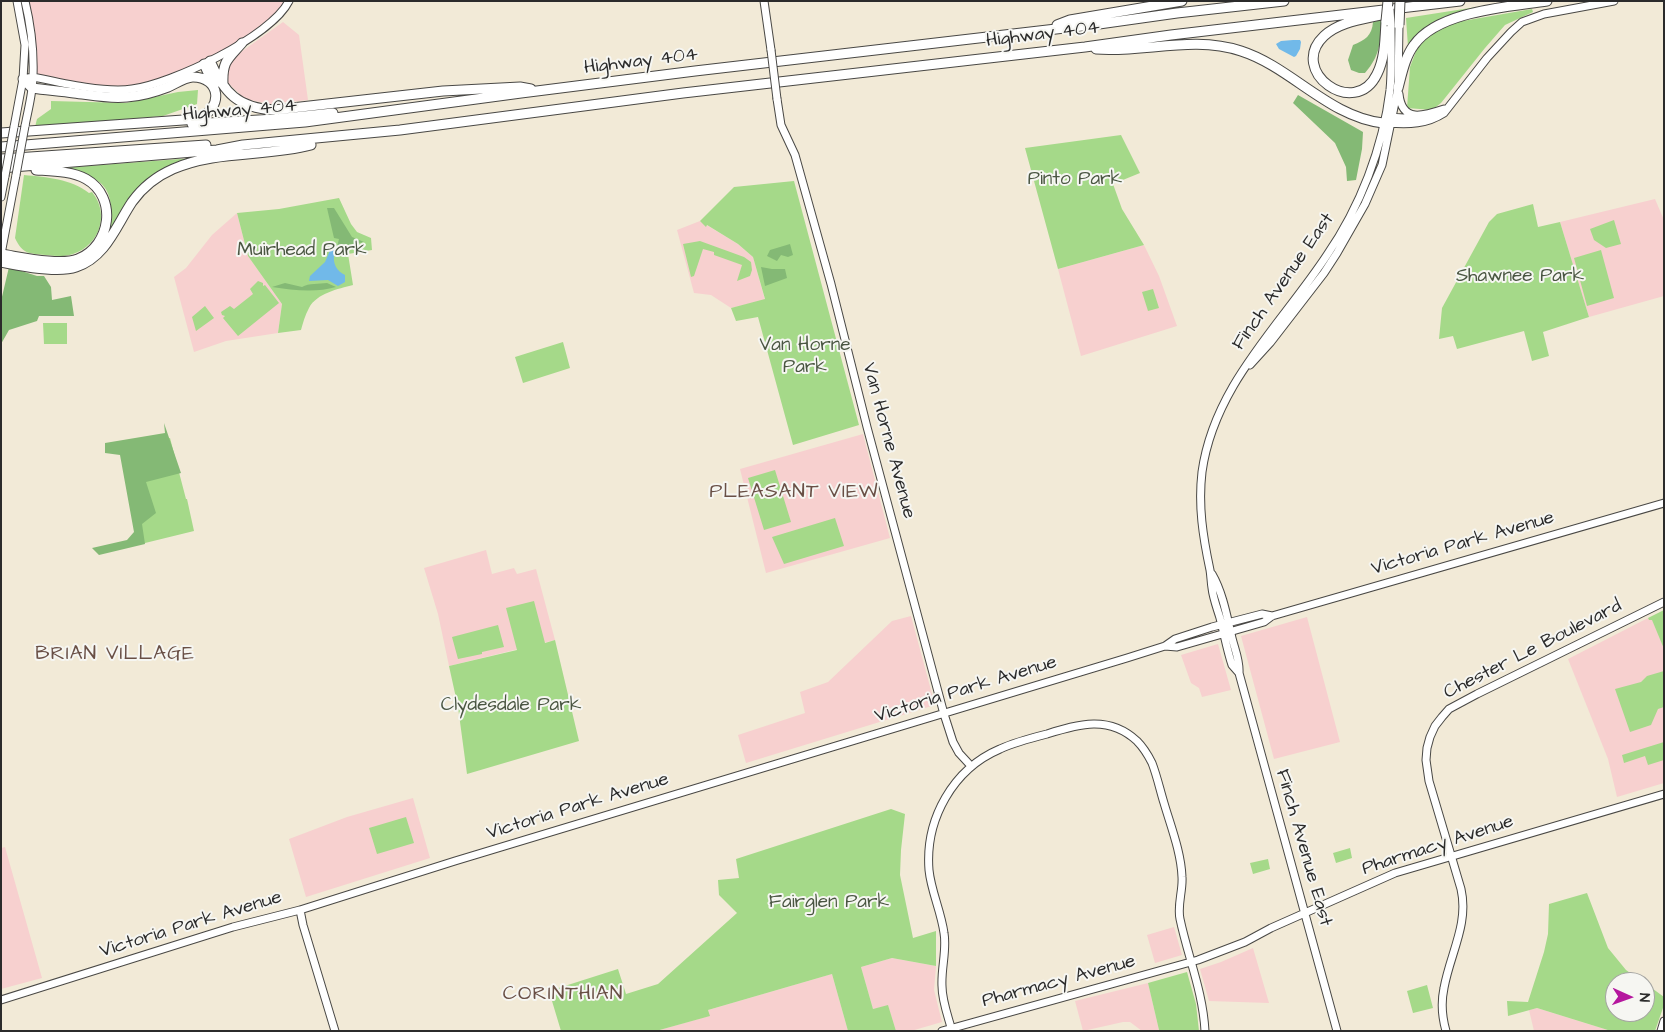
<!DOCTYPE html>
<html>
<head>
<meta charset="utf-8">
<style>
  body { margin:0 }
  #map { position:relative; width:1665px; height:1032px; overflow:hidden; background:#f2ead7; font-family:"Architects Daughter",sans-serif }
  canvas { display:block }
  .frame { position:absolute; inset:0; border:2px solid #2b2b2b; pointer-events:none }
  .north { position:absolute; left:1605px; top:972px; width:50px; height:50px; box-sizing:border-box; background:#f6f6f2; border:1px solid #a5a5a2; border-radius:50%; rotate:92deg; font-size:14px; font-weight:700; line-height:20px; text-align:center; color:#2b2b2b }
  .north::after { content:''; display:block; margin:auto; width:18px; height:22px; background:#b5179e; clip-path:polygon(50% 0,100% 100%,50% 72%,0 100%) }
</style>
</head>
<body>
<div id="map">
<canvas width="1665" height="1032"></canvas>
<div class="frame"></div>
<div class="north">N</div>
</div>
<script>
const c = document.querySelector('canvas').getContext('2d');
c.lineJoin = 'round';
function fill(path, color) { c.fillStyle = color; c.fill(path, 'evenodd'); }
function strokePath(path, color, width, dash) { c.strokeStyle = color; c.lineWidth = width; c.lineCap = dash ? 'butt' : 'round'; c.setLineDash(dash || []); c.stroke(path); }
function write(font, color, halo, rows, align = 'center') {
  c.font = font + ' "Architects Daughter",sans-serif'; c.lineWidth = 4; c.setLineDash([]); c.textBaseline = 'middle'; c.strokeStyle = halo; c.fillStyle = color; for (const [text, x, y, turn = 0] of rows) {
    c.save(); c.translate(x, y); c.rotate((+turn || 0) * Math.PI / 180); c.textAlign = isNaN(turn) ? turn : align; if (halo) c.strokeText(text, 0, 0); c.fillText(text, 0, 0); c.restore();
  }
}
fill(new Path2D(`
  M 25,1 L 289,1 L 283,11 L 210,61 L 131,90 L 33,77 Z
  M 283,22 L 299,35 L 308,100 L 270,104 L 245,99 L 227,82 L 225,72 L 227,65 L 241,52 Z
  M 1655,199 L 1664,220 L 1664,296 L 1589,317 L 1560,222 Z
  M 237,213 L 248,256 L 282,304 L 278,333 L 226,341 L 194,352 L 174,277 L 186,268 L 212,235 Z
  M 700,221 L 738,244 L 753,257 L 765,300 L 731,308 L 711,295 L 694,293 L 677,230 Z
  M 1144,245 L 1159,276 L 1177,326 L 1081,356 L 1058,269 Z
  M 863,434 L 890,538 L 766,573 L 740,469 Z
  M 486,550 L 492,574 L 514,568 L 517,574 L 536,569 L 555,640 L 449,666 L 438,614 L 424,568 Z
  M 911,616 L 935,705 L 746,763 L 738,735 L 805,713 L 800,692 L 828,682 L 892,621 Z
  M 1307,617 L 1340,742 L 1274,759 L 1241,636 Z
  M 1648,618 L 1649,620 L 1652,619 L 1664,649 L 1664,783 L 1617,797 L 1608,759 L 1568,659 Z
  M 1218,644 L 1231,690 L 1202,697 L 1199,688 L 1191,683 L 1181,655 Z
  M 413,798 L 430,858 L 306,897 L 289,839 L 347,817 Z
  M 5,847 L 42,978 L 1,989 L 1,848 Z
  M 1174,927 L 1182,955 L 1155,963 L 1147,935 Z
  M 1253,948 L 1269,1003 L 1209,1001 L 1200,969 L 1221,962 Z
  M 892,958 L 936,966 L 934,990 L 942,1022 L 911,1031 L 896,1031 L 888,1006 L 873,1009 L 861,967 Z
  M 832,974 L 848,1031 L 656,1031 L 709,1016 L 708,1010 Z
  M 1148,983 L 1159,1030 L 1142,1031 L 1130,1022 L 1123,1022 L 1083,1031 L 1075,1001 Z
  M 1537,1008 L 1611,1031 L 1534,1031 L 1529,1010 Z`), '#f7d0cf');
fill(new Path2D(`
  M 1515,1 L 1530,1 L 1445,16 L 1429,25 L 1408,47 L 1406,18 Z
  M 1532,9 L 1533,12 L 1505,25 L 1485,48 L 1441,103 L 1432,110 L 1407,108 L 1410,67 L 1418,46 L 1424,36 L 1451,23 Z
  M 198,90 L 197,104 L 163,116 L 35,127 L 37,119 L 51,109 L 51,101 L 126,103 L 178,92 Z
  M 1121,135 L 1140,173 L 1113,184 L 1122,209 L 1144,245 L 1058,269 L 1025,148 Z
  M 193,158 L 149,178 L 111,232 C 114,184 105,179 61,168 Z
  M 24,175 C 47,177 71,179 89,193 L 92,192 C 110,214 100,245 73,254 C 64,257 55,256 46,255 C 29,253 23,255 15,238 Z
  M 794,181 L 859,425 L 793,445 L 758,317 L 736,321 L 731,308 L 765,299 L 753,257 L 738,244 L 707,225 L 706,227 L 700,221 L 734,187 Z
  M 339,198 L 351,224 L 357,232 L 371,238 L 372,250 L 348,254 L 353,285 C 338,289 317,293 309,308 C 305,315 303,323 301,330 L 278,333 L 282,304 L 248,256 L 237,213 L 279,209 Z
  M 1533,204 L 1538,227 L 1560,222 L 1589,317 L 1543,332 L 1549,356 L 1532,361 L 1524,331 L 1457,349 L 1453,336 L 1439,339 L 1442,308 L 1489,222 L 1497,214 Z
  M 1614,220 L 1621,244 L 1606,248 L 1594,240 L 1590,229 Z
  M 700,241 L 744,257 L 751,262 L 752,270 L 750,276 L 737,281 L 742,265 L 714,255 L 714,252 L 703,249 L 694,276 L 691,277 L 683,244 Z
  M 1601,250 L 1614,298 L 1587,306 L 1574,258 Z
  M 258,281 L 263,283 L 263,286 L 265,285 L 279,303 L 238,336 L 223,318 L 225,316 L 222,315 L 221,312 L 230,306 L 234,309 L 253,294 L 250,289 Z
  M 1153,289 L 1159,308 L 1148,311 L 1142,292 Z
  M 205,306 L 214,318 L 196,331 L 192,317 Z
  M 43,323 L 67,323 L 67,344 L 44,344 Z
  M 563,342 L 570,368 L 523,383 L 515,357 Z
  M 170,438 L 186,499 L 187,499 L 194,531 L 141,544 L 123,450 Z
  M 775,470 L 791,522 L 764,530 L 748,478 Z
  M 835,518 L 844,546 L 784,564 L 772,537 Z
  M 534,601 L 545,643 L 555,640 L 579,741 L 467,774 L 458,707 L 449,666 L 517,650 L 506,608 Z
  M 1664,610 L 1664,649 L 1652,620 L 1649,620 L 1648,618 Z
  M 498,625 L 504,647 L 482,652 L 482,654 L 458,659 L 452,637 Z
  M 1664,671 L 1664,707 L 1658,709 L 1651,725 L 1630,732 L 1615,689 L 1641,682 L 1647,676 Z
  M 1664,742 L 1664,760 L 1648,765 L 1645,756 L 1624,763 L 1622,755 Z
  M 891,809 L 905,814 L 901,850 L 900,875 L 913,938 L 936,931 L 936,966 L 892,958 L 861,967 L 873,1009 L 888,1005 L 896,1031 L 848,1031 L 832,974 L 708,1010 L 710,1016 L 656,1031 L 561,1031 L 549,991 L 618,969 L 626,994 L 658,984 L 737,913 L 719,895 L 718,880 L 739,878 L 736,859 Z
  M 406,817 L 414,843 L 377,854 L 369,828 Z
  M 1350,848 L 1352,858 L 1336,863 L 1333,853 Z
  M 1268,859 L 1270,869 L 1253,874 L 1250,863 Z
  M 1587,893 L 1608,948 L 1626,970 L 1643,982 L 1615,982 L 1615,1012 L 1645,1012 L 1645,983 L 1664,997 L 1664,1005 L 1655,1031 L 1611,1031 L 1537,1008 L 1508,1016 L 1507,1001 L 1528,1002 L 1544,952 L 1548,934 L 1549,904 Z
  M 1187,972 L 1196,1004 L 1199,1031 L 1159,1030 L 1148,983 Z
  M 1427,985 L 1433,1008 L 1413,1013 L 1407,991 Z`), '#a5d989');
fill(new Path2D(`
  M 1381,20 C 1381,41 1380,56 1365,73 L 1359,73 L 1351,70 L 1348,60 L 1353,45 C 1365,40 1372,36 1373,22 Z
  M 1298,95 L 1363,132 L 1362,149 L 1356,180 L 1347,181 L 1346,167 L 1335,143 L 1293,103 Z
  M 327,208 L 334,208 L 352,237 L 364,242 L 337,247 L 339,239 L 334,238 Z
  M 790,244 L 793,255 L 788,257 L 781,255 L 777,261 L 767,256 L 770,250 Z
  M 9,267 L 37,276 L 44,276 L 51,287 L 52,300 L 71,296 L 74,316 L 39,316 L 37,321 L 9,330 L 1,344 L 1,301 Z
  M 761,267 L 772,269 L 785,269 L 787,278 L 765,286 Z
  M 285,283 L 302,287 C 309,283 319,284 327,283 L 336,287 C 316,293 292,290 272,287 Z
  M 164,423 L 181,473 L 146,482 L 156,513 L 142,524 L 145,544 L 99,555 L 92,548 L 127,540 L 134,532 L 120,455 L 105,453 L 105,443 L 165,433 Z`), '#84b975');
fill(new Path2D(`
  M 1293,40 L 1300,40 L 1301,42 L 1300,49 L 1296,56 L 1294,57 L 1279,49 L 1276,44 L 1281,41 Z
  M 331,248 L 336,250 L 337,253 L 334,255 C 333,263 336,271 345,275 L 345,282 L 338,286 L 328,280 L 309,281 L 310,276 L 325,262 Z`), '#71b9e9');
const secondary = new Path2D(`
  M 764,1 L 771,50
  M 23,79 L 33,77 C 61,83 105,93 132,89 C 171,84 271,37 289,1
  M 1399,94 C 1402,123 1423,116 1444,109
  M 777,99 L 781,125 L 795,155 L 831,284 L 867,427 L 944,714 L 953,742 L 959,753 L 971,766
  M 1388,117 L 1420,119 L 1427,117
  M 1388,123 C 1409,125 1427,124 1444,113 L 1487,58 L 1511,32 L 1522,22 L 1544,14 L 1614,1
  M 25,126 C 28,110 33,92 33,76 C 34,50 31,26 25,1
  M 14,127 L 23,79 L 25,45 L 17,1
  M 1,197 L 5,176
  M 1,254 L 16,175
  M 1250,365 L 1270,343 L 1324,273 L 1337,253 L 1365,204 L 1382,165 L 1398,88 L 1399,25
  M 1212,574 C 1223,593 1227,617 1232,638 C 1235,650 1240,661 1239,673 L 1337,1031
  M 1165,646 L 1177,647 L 1264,622 L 1272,616 L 1664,503
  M 1239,673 L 1232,665 C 1227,650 1224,633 1220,618 C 1217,608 1213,598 1212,588 C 1211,582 1211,576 1210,570 C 1203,537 1198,506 1202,472 C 1214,385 1281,325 1327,255 C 1360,207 1383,148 1390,90 C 1392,69 1391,47 1391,26
  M 300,910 L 303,925 L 335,1031
  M 1,1000 L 233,927 L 300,910 L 455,861 L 1127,658 L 1165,646 L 1175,639 L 1212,627 L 1262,614 L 1272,616
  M 942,1031 L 1198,960 L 1245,942 L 1271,928 L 1395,873 L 1664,794
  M 952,1031 C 948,1016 942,1001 942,986 C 941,968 947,950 944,933 C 941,911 931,891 929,870 C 925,819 953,769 1000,749 C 1015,742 1031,738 1047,734 C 1079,724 1109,715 1137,741 C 1143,747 1148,755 1152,763 C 1157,776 1160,790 1164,803 C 1171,827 1181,852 1182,877 C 1183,891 1177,905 1180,919 C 1188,957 1203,992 1205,1031
  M 1446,1031 C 1442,1017 1441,1002 1444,988 C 1450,954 1469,924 1461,889 L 1429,781 L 1426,760 L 1427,748 L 1430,737 L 1435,726 L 1442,717 L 1449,709 L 1477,694 L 1664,602
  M 1661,1031 L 1664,1021`);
const highway = new Path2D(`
  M 1386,21 C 1385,39 1385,58 1377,74 C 1355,120 1287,71 1324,36 C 1341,20 1368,19 1389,13
  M 1057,25 L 1070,20 L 1182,1
  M 1096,49 C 1144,53 1193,35 1241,51 C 1291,67 1329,117 1383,123
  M 210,61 C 224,93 238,108 274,110 L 443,91 L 520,87 L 531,89
  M 204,64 L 214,86
  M 223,84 C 222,61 228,59 242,43
  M 1398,88 C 1402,73 1405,57 1414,45 C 1438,11 1508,7 1547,1
  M 192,124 L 275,119 L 333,113
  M 1,133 L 197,119 C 225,108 220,77 193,77 C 185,77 175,84 168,87 C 155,92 141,96 127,97 C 109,99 91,95 74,93 C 60,91 46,90 32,88 L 23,79
  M 1,147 L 305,122 L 521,93 L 695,71 L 1099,24 L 1177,13 L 1284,1
  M 1,159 L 206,145
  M 1,168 L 217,150 L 243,145 L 400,130 L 683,93 L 1085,47 L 1171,35 L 1460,1
  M 1,254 C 21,257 60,266 78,259 C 111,246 118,197 86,179 C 72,171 52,171 36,170
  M 1,262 C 20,266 59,273 76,267 C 106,257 116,226 132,202 C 142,188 157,176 173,169 C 216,150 266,157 311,145`);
strokePath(secondary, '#494845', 9);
strokePath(highway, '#494845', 11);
strokePath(secondary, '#fff', 7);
strokePath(highway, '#fff', 9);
const secondaryBridge = new Path2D(`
  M 1390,9 L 1391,26
  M 771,50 L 777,99
  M 16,175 L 25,126
  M 5,176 L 14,127`);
const highwayBridge = new Path2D(`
  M 1386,21 L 1388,1
  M 1399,25 L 1400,1`);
strokePath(secondaryBridge, '#494845', 9, []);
strokePath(highwayBridge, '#494845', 11, []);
strokePath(secondaryBridge, '#fff', 7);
strokePath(highwayBridge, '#fff', 9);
write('19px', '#2b2b2b', '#f6f6f2', [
  ["Highway 404",1043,35,-7],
  ["Highway 404",641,62,-7],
  ["Highway 404",240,111,-5],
  ["Finch Avenue East",1284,282,-55],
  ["Van Horne Avenue",888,441,75],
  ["Victoria Park Avenue",1463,544,-16],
  ["Chester Le Boulevard",1533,650,-27],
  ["Victoria Park Avenue",966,690,-17],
  ["Victoria Park Avenue",578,807,-17],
  ["Pharmacy Avenue",1438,846,-18],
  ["Finch Avenue East",1303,848,74],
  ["Victoria Park Avenue",191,925,-17],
  ["Pharmacy Avenue",1059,982,-15]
]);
write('19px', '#4a5642', '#f6f6f2', [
  ["Pinto Park",1075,180],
  ["Muirhead Park",302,251],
  ["Shawnee Park",1520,277],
  ["Van Horne",805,346],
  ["Park",805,368],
  ["Clydesdale Park",511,706],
  ["Fairglen Park",829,903]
]);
c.letterSpacing = '1px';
write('20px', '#694f45', '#f6f6f2', [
  ["PLEASANT VIEW",794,493],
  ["BRIAN VILLAGE",115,655],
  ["CORINTHIAN",563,995]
]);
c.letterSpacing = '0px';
</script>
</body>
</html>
